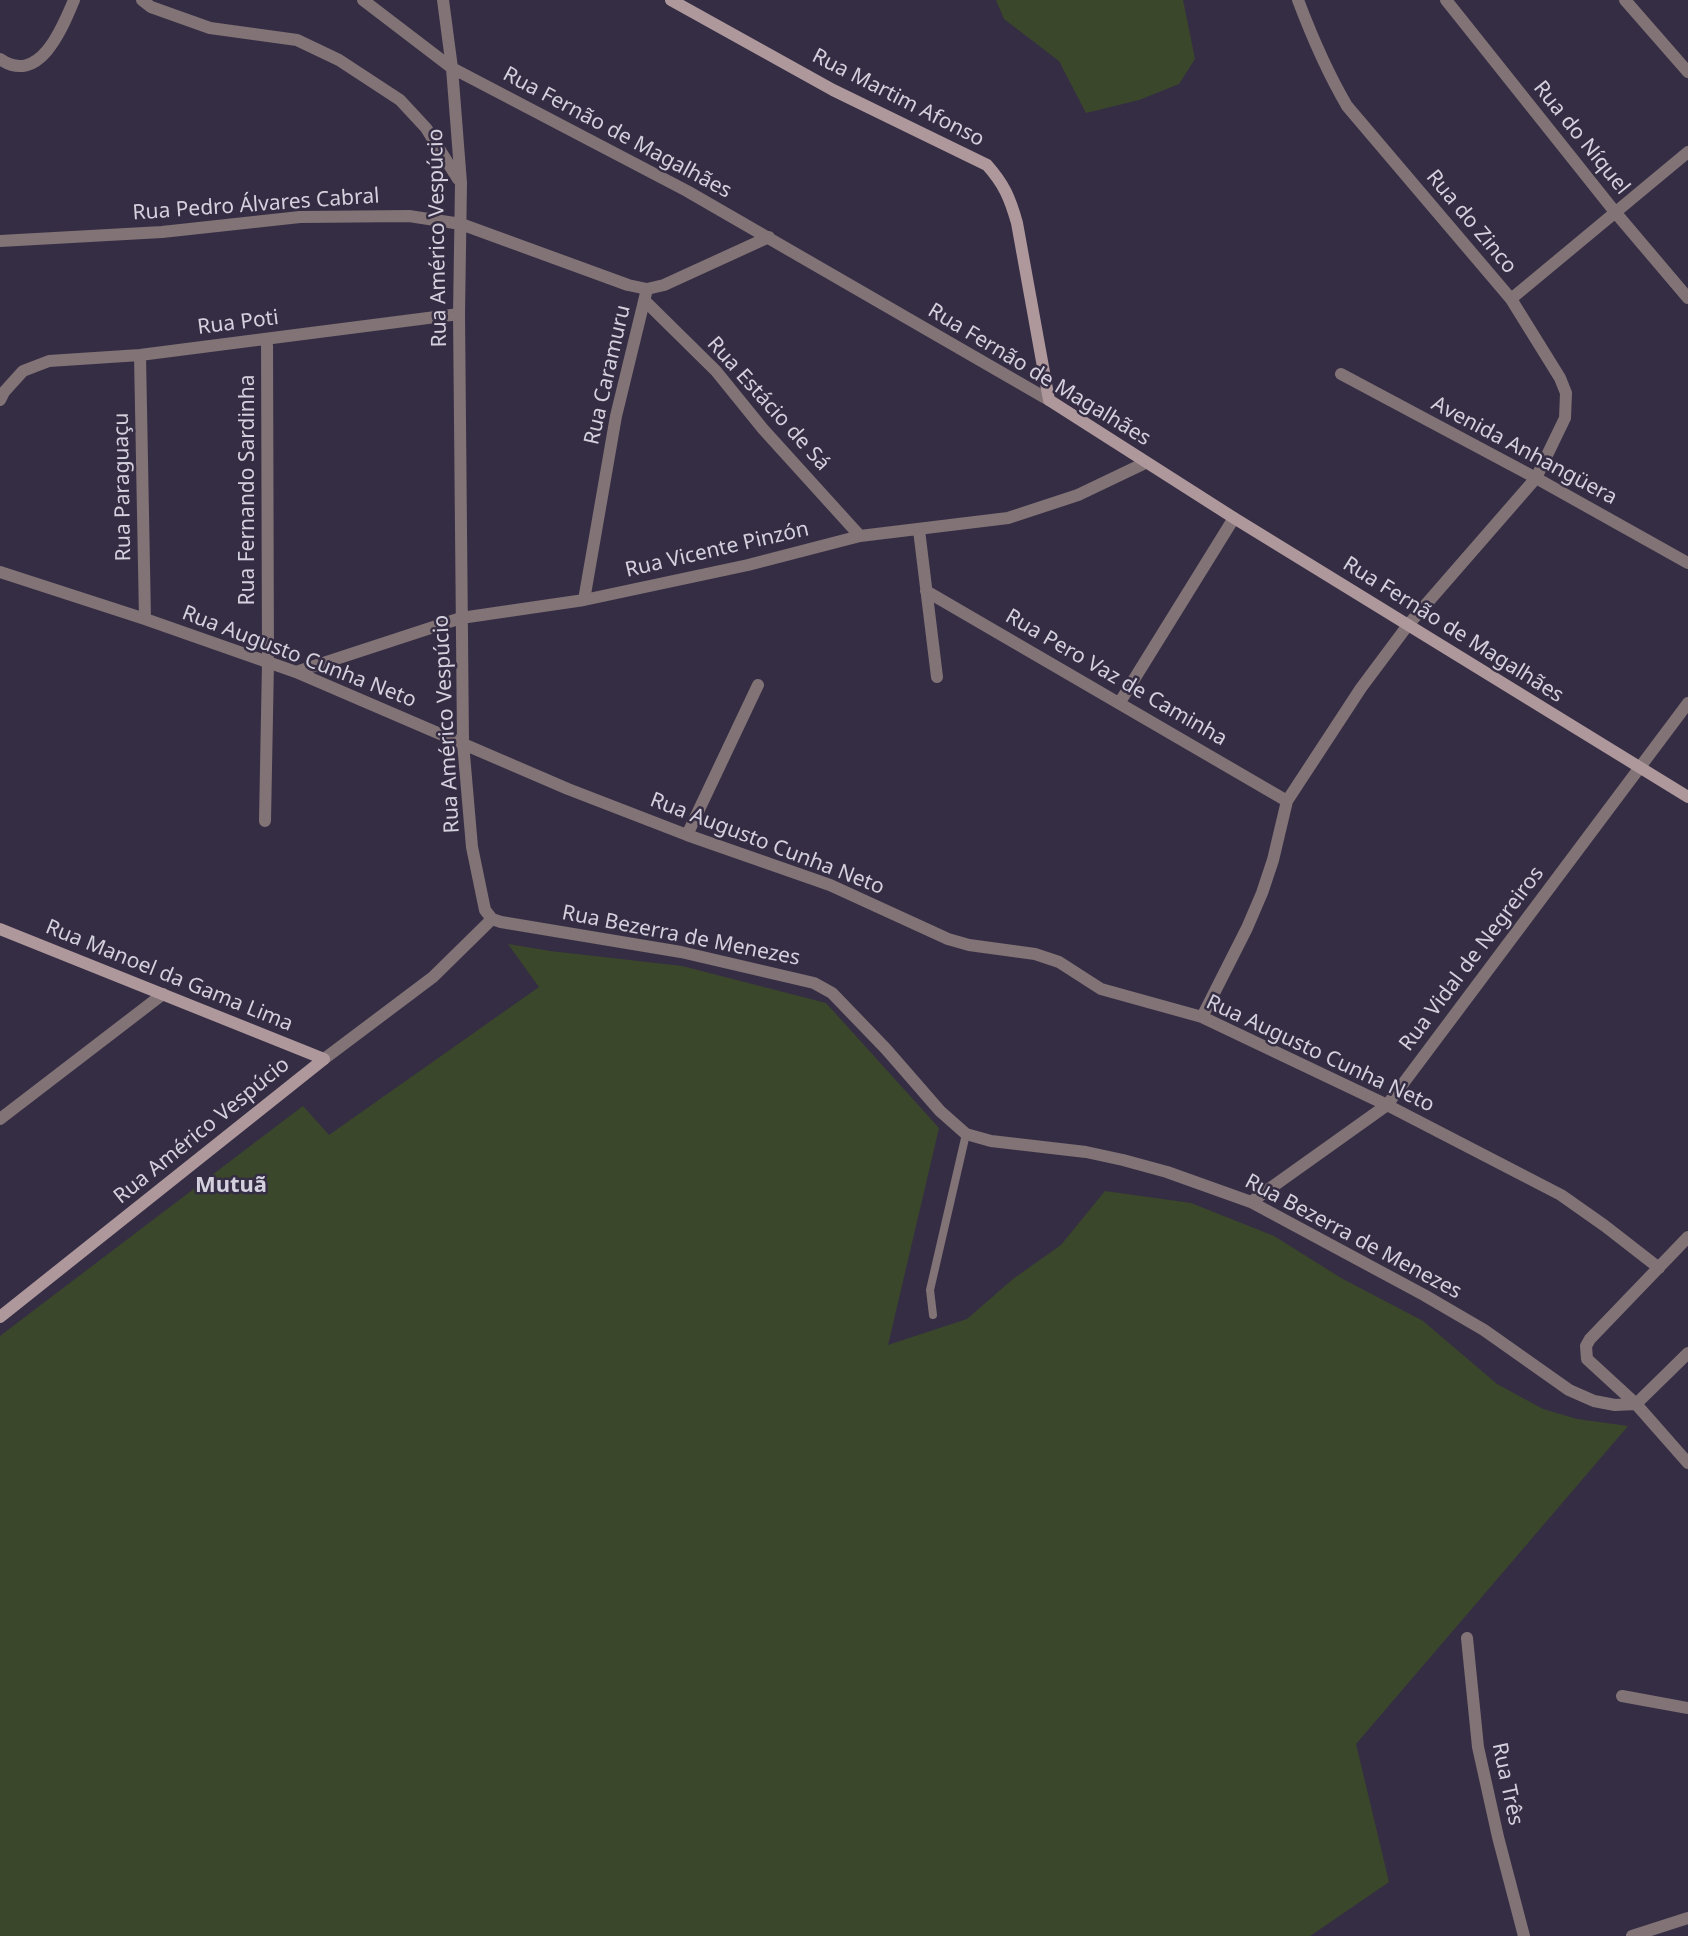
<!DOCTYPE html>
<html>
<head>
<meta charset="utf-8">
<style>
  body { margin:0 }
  canvas { display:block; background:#352d43 }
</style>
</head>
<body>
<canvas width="1688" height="1936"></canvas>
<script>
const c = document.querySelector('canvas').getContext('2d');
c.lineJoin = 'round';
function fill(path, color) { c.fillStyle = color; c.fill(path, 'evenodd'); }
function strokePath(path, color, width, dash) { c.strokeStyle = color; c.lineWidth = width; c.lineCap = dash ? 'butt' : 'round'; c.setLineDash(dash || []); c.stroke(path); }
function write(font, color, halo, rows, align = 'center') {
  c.font = font + ' "Noto Sans",sans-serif'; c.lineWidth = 5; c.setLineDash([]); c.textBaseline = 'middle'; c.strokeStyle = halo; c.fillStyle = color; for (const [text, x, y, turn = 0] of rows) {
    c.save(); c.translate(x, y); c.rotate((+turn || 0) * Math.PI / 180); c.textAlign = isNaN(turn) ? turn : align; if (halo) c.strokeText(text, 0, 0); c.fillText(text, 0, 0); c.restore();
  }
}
fill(new Path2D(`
  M 996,0 L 1183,0 L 1195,59 L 1179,84 L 1139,100 L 1086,113 L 1059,61 L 1004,19 Z
  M 508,944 L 550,951 L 682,966 L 826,1003 L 939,1128 L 888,1345 L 967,1319 L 1013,1279 L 1061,1245 L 1105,1191 L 1191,1203 L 1274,1236 L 1341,1278 L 1423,1321 L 1497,1384 L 1543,1409 L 1577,1419 L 1628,1426 L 1356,1744 L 1389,1882 L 1310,1936 L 0,1936 L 0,1336 L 303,1106 L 329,1135 L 539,987 Z`), '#3a472a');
strokePath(new Path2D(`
  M 933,1315 L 930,1290 L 966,1134`), '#817376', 8);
strokePath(new Path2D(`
  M 142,0 L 151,7 L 210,28 L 297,40 L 339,60 L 400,100 L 426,128 L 458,179
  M 363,0 L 452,68 L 687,191 L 1049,400
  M 443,0 L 452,68 L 461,183 L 459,314 L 463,743 L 472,847 L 485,910 L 492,919
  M 1446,0 L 1615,212 L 1688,298
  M 1625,0 L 1688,72
  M 0,59 C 39,86 62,29 74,0
  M 0,241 L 162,232 L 300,217 L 409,216 L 461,224 L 628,285 L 647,289
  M 1511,299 L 1688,152
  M 645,301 L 716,371 L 763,429 L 860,536
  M 140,355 L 145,619
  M 1341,374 L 1536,478 L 1688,563
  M 0,400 L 4,392 L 23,371 L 49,361 L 140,355 L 459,314
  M 919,530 L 937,677
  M 0,572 L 145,619 L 296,672 L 568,789 L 687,835 L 830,885 L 948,939 L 969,945 L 1035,954 L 1059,962 L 1101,989 L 1202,1017 L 1387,1105 L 1561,1195 L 1605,1226 L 1659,1268
  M 926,591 L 1287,801
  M 584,600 L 616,416 L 647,289 L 664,285 L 769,237
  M 296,672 L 461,618 L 584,600 L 748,565 L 860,536 L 1008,518 L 1078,495 L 1145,463
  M 1120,702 L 1234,518
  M 265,821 L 268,662 L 267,339
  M 687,835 L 758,685
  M 492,919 L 501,922 L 681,952 L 814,983 L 832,993 L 886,1049 L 940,1111 L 966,1134 L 991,1141 L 1086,1152 L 1123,1160 L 1167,1172 L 1251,1202 L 1424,1295 L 1484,1330 L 1569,1390 L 1594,1401 L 1615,1405 L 1636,1404
  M 1202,1017 L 1247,928 L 1262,893 L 1273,860 L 1287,801 L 1361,688 L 1408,625 L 1536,478 L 1565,418 L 1566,393 L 1560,378 L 1511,299 L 1347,106 C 1327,72 1312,37 1298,0
  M 324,1059 L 433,977 L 492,919
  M 0,1119 L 163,994
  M 1251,1202 L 1387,1105 L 1688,703
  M 1688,1237 L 1590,1339 L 1586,1346 L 1587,1359 L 1636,1404 L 1688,1463
  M 1636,1404 L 1688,1353
  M 1467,1638 L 1478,1747 L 1498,1837 L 1524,1936
  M 1622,1696 L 1688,1708
  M 1632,1936 L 1688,1918`), '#817376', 12);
strokePath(new Path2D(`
  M 671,0 L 833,90 L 987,165 C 1004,184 1010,198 1017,223 L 1049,400 L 1234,518 L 1688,797
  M 0,929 L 324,1059 L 0,1317`), '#ae989c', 12);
write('21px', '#d4d0de', '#352d43', [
  ["Rua Martim Afonso",898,98,27],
  ["Rua Fernão de Magalhães",617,133,28],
  ["Rua do Níquel",1581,138,51],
  ["Rua Pedro Álvares Cabral",256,205,-4],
  ["Rua do Zinco",1471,222,50],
  ["Rua Américo Vespúcio",438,238,-91],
  ["Rua Poti",238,323,-7],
  ["Rua Caramuru",608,375,-77],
  ["Rua Fernão de Magalhães",1039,375,31],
  ["Rua Estácio de Sá",768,404,48],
  ["Avenida Anhangüera",1524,451,28],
  ["Rua Paraguaçu",123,487,-91],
  ["Rua Fernando Sardinha",248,490,-90],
  ["Rua Vicente Pinzón",717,550,-13],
  ["Rua Fernão de Magalhães",1453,630,32],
  ["Rua Augusto Cunha Neto",299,657,21],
  ["Rua Pero Vaz de Caminha",1116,678,30],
  ["Rua Américo Vespúcio",447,724,-93],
  ["Rua Augusto Cunha Neto",767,844,21],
  ["Rua Bezerra de Menezes",681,936,11],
  ["Rua Vidal de Negreiros",1472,959,-53],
  ["Rua Manoel da Gama Lima",169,976,22],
  ["Rua Augusto Cunha Neto",1320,1054,25],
  ["Rua Américo Vespúcio",202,1131,-39],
  ["Rua Bezerra de Menezes",1353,1237,28],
  ["Rua Três",1507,1784,78]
]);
write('bold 22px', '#d4d0de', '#352d43', [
  ["Mutuã",231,1186]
]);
</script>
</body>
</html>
